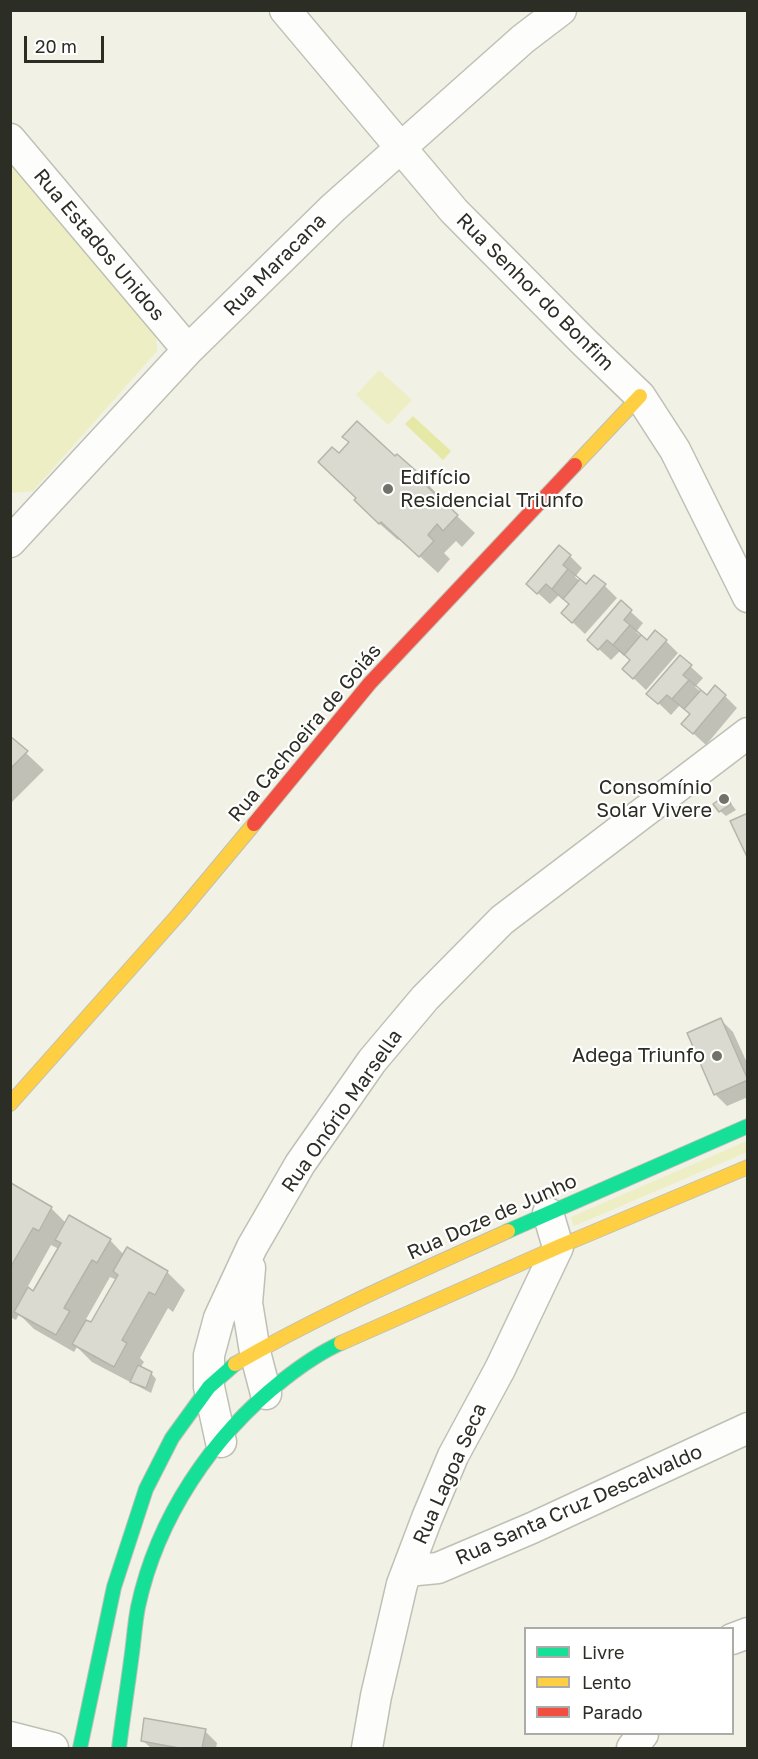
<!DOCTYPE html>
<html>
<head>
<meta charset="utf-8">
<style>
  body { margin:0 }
  #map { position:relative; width:758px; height:1759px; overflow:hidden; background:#f1f1e5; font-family:"Golos Text",sans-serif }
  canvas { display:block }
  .frame { position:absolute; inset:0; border:12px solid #2c2d24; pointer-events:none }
  .legend { position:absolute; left:524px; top:1627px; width:210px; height:108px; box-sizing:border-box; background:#fff; border:2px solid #ababa7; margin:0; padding:8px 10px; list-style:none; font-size:18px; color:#2c2d24 }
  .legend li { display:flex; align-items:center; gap:12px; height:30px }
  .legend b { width:30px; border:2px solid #ababa7 }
  .scale { position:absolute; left:24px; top:36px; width:80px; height:27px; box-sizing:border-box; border:3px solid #2c2d24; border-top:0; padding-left:8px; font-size:18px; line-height:21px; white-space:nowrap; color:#2c2d24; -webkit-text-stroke:4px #fff; paint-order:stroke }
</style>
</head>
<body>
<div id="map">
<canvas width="758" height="1759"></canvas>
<div class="frame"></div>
<ul class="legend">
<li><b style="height:8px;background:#16e098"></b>Livre</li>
<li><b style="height:8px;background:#ffcf43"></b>Lento</li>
<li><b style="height:8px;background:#f24e42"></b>Parado</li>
</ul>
<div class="scale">20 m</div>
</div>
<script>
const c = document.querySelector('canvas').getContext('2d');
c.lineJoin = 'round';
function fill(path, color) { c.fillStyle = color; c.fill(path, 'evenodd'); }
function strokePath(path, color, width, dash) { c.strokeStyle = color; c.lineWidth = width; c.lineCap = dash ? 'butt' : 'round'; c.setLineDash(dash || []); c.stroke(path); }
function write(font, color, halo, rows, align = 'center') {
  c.font = font + ' "Golos Text",sans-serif'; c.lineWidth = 4.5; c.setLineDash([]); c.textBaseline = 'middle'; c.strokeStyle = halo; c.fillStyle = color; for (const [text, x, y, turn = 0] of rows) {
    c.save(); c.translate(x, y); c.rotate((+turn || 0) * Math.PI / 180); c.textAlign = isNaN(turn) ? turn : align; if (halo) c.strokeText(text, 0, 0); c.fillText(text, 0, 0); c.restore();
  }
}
fill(new Path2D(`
  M 10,161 L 156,334 L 157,351 L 33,491 L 12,493 L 10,492 Z
  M 379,370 L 412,400 L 388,425 L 356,395 Z
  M 747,1141 L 747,1152 L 574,1226 L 571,1217 Z`), '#edeec3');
fill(new Path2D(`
  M 413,416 L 451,451 L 443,460 L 405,424 Z`), '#e6e8a6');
fill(new Path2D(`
  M 339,455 L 395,458 L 422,478 L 439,496 L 438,498 L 475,533 L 462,547 L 456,541 L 444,553 L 450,559 L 438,573 L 400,538 L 398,540 L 373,518 L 357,498 Z
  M 570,556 L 582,568 L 575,577 L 586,586 L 605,586 L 617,598 L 585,634 L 563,613 L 570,605 L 559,595 L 550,604 L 528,584 Z
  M 621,603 L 643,623 L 636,632 L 647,642 L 666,641 L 678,653 L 646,690 L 624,669 L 631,661 L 620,651 L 611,660 L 589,640 Z
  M 680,657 L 703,678 L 695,687 L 707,697 L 725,696 L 737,708 L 706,745 L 683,724 L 691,715 L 680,705 L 671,715 L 649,694 Z
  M 10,738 L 44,770 L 10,804 Z
  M 726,797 L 736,810 L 726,816 L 720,811 Z
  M 721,1020 L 733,1032 L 748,1065 L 748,1097 L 727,1106 L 715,1094 Z
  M 11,1185 L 51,1208 L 66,1223 L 110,1240 L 124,1255 L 167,1272 L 185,1290 L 173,1312 L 168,1308 L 140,1358 L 144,1362 L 140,1368 L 151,1373 L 156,1379 L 151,1393 L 92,1362 L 77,1347 L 74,1352 L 34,1329 L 19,1314 L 16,1320 L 10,1317 ZM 51,1245 L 59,1249 L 34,1293 L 27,1288 ZM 110,1277 L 117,1280 L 92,1324 L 85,1321 Z
  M 205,1731 L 217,1743 L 216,1748 L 151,1748 L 143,1741 Z`), '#0003');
const building = new Path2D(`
  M 357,421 L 395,456 L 397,454 L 423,477 L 420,480 L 458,515 L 443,531 L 437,524 L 428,535 L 434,541 L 419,557 L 381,522 L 379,524 L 354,500 L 356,498 L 318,462 L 332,447 L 339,453 L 349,442 L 342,437 Z
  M 559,545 L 571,555 L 563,565 L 568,569 L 586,584 L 594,575 L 606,584 L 572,623 L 561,613 L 569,604 L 546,584 L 537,594 L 526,584 Z
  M 568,569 L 580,579 L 563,599 L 552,589 Z
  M 621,600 L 632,610 L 624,620 L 630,625 L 647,640 L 655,630 L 667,640 L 633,679 L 622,669 L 630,660 L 619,650 L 607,640 L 598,650 L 587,640 Z
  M 630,625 L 641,635 L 624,655 L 613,645 Z
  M 680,655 L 692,665 L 683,675 L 707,695 L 715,685 L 726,695 L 693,734 L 681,724 L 690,714 L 667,695 L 658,704 L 646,694 Z
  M 689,680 L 701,690 L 684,709 L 672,699 Z
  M 10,736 L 28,751 L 10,769 Z
  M 726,795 L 731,804 L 719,812 L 713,804 Z
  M 748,813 L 748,859 L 730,821 Z
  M 721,1018 L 748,1080 L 714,1095 L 687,1033 Z
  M 11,1183 L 52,1207 L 39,1231 L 33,1228 L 10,1268 Z
  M 69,1215 L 111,1239 L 97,1263 L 92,1260 L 64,1308 L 70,1311 L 56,1335 L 14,1312 L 28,1287 L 33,1291 L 61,1243 L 55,1240 Z
  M 127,1247 L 168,1271 L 155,1295 L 149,1292 L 122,1340 L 127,1343 L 114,1367 L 72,1344 L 86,1320 L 91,1322 L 118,1275 L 113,1271 Z
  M 138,1365 L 152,1372 L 146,1388 L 130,1382 Z
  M 144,1718 L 206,1729 L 202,1748 L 179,1748 L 141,1741 Z`);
fill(building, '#dadad0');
strokePath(building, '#b4b4ab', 1.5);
const street = new Path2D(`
  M 285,10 L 454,211 L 584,342 L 640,396 L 675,450 L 748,597
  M 10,139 L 188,350
  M 10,542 L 188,350 L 333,208 L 523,39 L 561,10
  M 250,1268 L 247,1303 L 255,1352 L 266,1394
  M 221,1442 L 209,1387 L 209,1355 L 219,1318 L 252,1247 L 300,1164 L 372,1061 L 425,998 L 502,920 L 748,733
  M 407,1571 L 438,1568 L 532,1528 L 748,1428
  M 732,1639 L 748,1633
  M 10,1737 L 53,1748
  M 367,1748 L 376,1696 L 402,1584 L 427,1518 L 453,1456 L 500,1369 L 558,1247 L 548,1213
  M 632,1748 L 643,1734`);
const fast = new Path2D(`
  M 508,1231 L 748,1126
  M 80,1748 L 114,1587 L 146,1489 L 172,1438 L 209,1387 L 235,1364
  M 119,1748 C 123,1716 128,1684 132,1653 C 134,1638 135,1622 138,1607 C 157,1518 212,1436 283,1380 C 302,1365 319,1353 341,1343`);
const slow = new Path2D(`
  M 575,465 L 640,396
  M 10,1104 L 178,915 L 254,824
  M 341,1343 L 558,1247 L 748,1167
  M 235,1364 C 323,1313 416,1273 508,1231`);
const jam = new Path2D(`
  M 254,824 L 370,683 L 575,465`);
strokePath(street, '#bfc0b5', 33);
strokePath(fast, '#bfc0b5', 16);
strokePath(slow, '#bfc0b5', 16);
strokePath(jam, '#bfc0b5', 16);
strokePath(street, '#fdfdfb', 30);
strokePath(fast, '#16e098', 14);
strokePath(slow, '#ffcf43', 14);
strokePath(jam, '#f24e42', 14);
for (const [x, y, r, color] of [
  [388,489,6,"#717268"],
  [724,799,6,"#717268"],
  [717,1056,6,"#717268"]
]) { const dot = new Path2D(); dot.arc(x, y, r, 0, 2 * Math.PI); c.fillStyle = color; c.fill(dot); strokePath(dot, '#fff', 2); }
write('20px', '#2c2d24', '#fff', [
  ["Rua Estados Unidos",99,245,50],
  ["Rua Maracana",275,265,-45],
  ["Rua Senhor do Bonfim",535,292,45],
  ["Rua Cachoeira de Goiás",305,733,-50],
  ["Rua Onório Marsella",342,1111,-55],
  ["Rua Doze de Junho",492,1217,-24],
  ["Rua Lagoa Seca",450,1474,-66],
  ["Rua Santa Cruz Descalvaldo",579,1505,-24]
]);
write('20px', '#2c2d24', '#fff', [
  ["Edifício",400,478,"left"],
  ["Residencial Triunfo",400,501,"left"],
  ["Consomínio",712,788],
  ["Solar Vivere",712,811],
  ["Adega Triunfo",705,1056]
], 'right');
</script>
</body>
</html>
